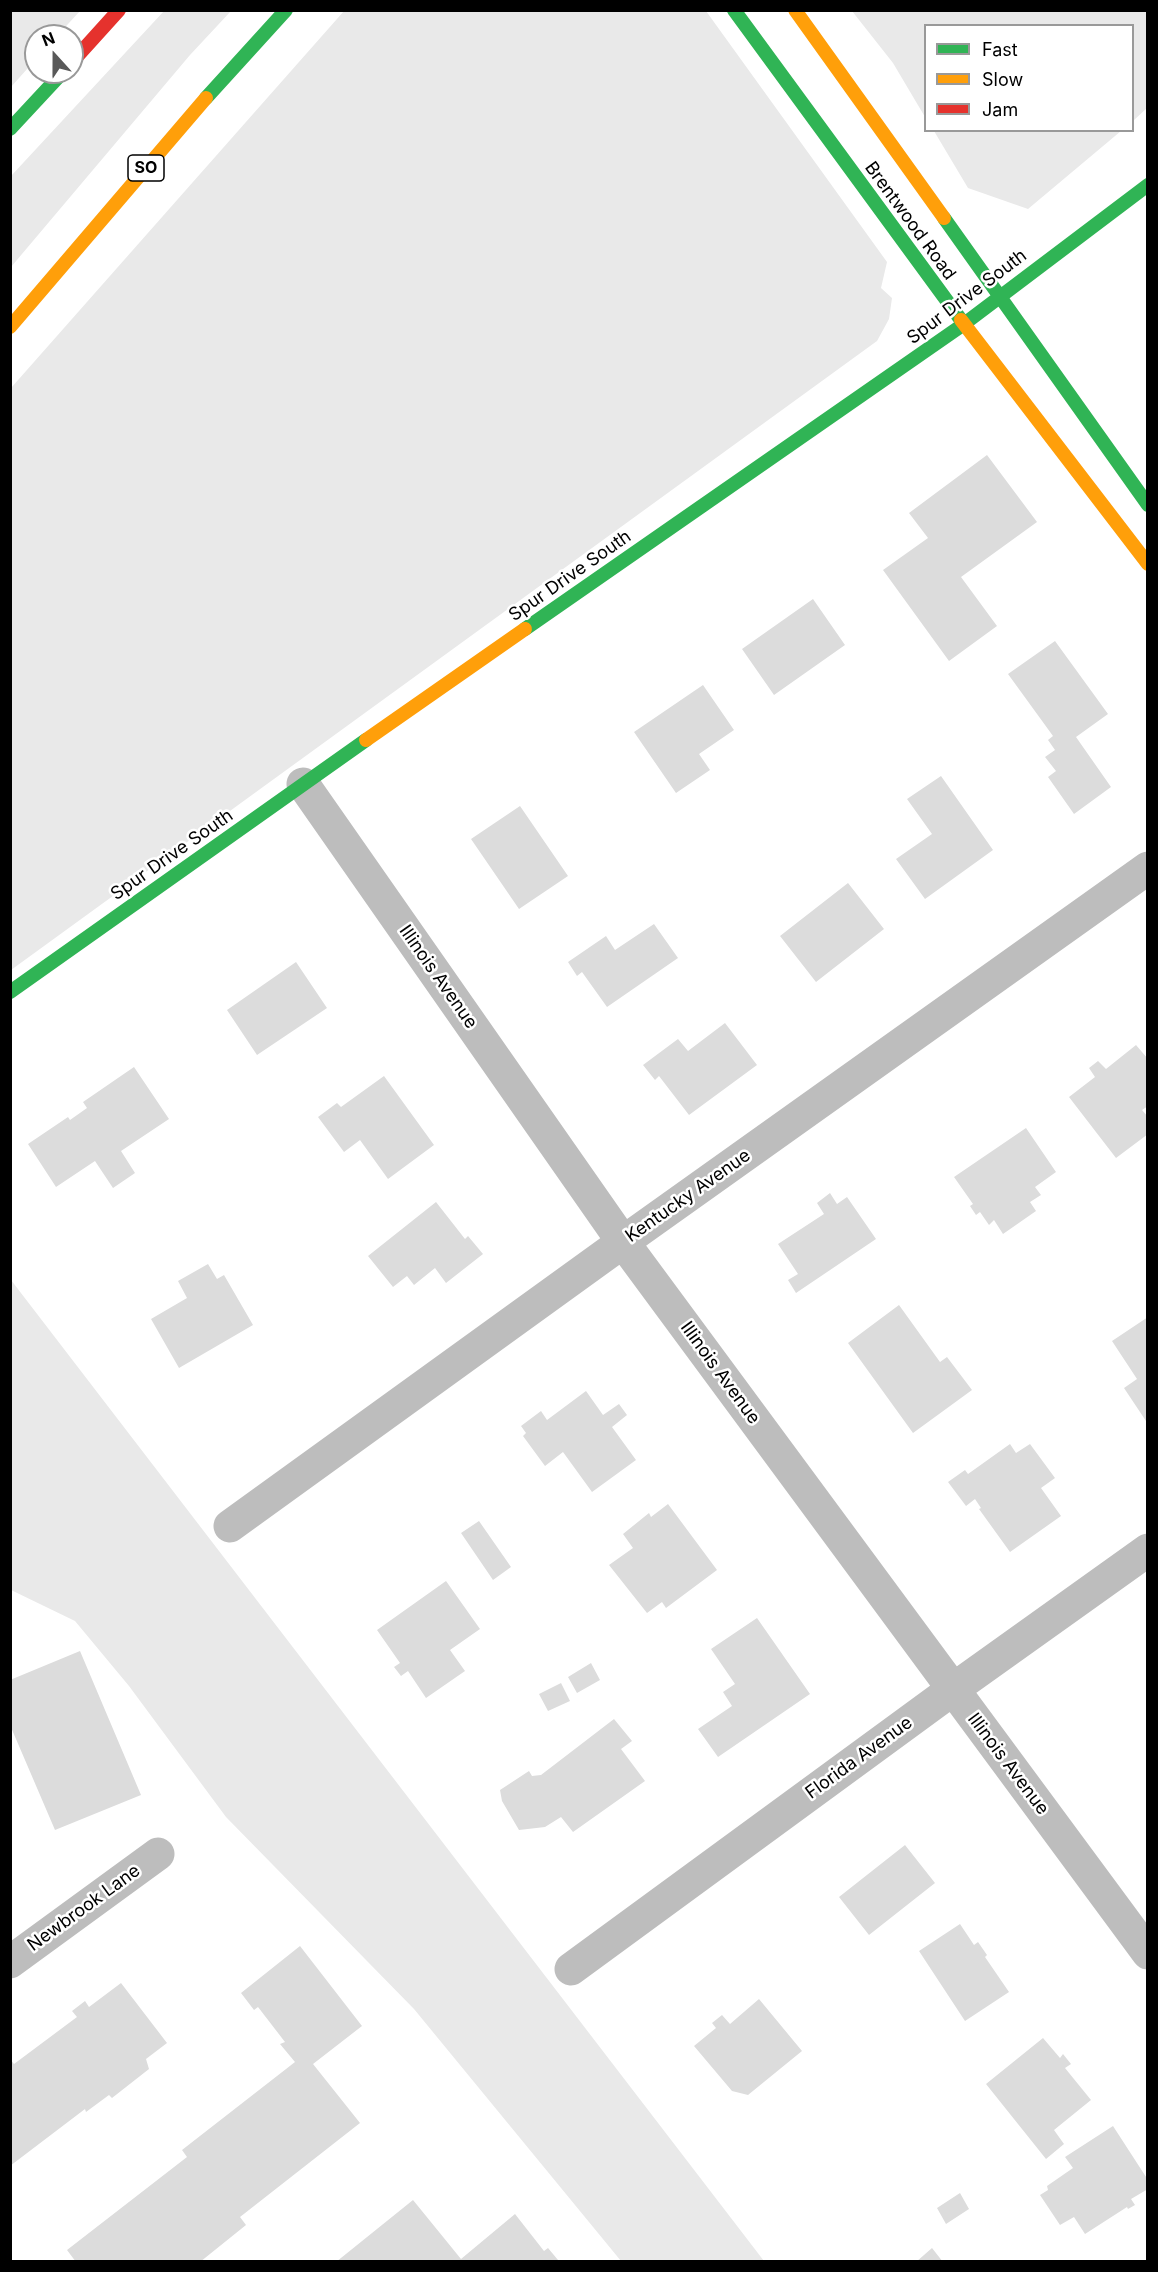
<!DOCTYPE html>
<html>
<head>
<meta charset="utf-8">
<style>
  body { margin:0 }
  #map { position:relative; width:1158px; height:2272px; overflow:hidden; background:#fff; font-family:Inter,sans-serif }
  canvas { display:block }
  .frame { position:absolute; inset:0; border:12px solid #000; pointer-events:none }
  .legend { position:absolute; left:924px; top:24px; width:210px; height:108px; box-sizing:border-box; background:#fff; border:2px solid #999; margin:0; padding:8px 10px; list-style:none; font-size:18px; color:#000 }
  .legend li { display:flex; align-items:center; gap:12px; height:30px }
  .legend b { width:30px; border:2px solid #999 }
  .north { position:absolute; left:24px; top:24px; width:60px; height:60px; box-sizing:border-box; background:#fff; border:2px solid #999; border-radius:50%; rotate:339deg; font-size:16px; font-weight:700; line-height:24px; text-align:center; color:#000 }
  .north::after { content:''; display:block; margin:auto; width:21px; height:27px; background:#595959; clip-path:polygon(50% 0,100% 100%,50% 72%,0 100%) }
</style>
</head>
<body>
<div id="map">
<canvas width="1158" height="2272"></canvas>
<div class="frame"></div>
<ul class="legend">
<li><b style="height:8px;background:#30b455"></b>Fast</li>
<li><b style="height:8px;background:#ff9f0a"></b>Slow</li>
<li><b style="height:8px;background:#e5322d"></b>Jam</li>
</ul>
<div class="north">N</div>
</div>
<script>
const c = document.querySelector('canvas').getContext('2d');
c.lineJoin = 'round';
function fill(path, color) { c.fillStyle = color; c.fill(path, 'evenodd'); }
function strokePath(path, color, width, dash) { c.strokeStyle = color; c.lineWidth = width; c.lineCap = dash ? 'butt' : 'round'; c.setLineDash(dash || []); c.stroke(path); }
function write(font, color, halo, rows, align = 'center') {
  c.font = font + ' Inter,sans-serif'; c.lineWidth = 5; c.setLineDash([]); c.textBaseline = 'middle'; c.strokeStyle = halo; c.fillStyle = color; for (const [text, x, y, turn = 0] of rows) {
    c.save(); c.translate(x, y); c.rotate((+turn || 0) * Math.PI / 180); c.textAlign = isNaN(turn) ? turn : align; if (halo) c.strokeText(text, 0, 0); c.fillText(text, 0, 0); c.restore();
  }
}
fill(new Path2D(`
  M 11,10 L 80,11 L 57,36 L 36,36 L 36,59 L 11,87 Z
  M 164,11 L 231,11 L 190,55 L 11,267 L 11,176 Z
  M 344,11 L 706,11 L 887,262 L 881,288 L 892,298 L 889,319 L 877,341 L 11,970 L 11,388 Z
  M 852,11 L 1147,11 L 1147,108 L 1133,121 L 1132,26 L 926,26 L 925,117 L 893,63 Z
  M 934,131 L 1121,131 L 1028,209 L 968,188 Z
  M 10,1280 L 11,1280 L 764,2261 L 621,2261 L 414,2009 L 226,1817 L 129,1686 L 75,1621 L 11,1590 Z`), '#e9e9e9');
fill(new Path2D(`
  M 987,455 L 1037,522 L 961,577 L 997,626 L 949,661 L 883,570 L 928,538 L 909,513 Z
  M 813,599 L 845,645 L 774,695 L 742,649 Z
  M 1055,641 L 1108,714 L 1076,737 L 1111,787 L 1074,814 L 1048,777 L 1056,771 L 1045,757 L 1055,750 L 1048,740 L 1053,736 L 1008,674 Z
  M 703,685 L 734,730 L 699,754 L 710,770 L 676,793 L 634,732 Z
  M 941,776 L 993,850 L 925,899 L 896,859 L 932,834 L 907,799 Z
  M 520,806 L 568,876 L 519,909 L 471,839 Z
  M 848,883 L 884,929 L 816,982 L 780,936 Z
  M 654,924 L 678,958 L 607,1007 L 582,972 L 577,976 L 568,962 L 606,936 L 615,950 Z
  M 296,962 L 327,1008 L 257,1055 L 227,1010 Z
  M 725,1023 L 757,1065 L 689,1115 L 659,1076 L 655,1080 L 643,1065 L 678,1039 L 688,1051 Z
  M 1136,1045 L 1148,1059 L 1148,1106 L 1142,1110 L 1148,1117 L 1148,1134 L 1116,1158 L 1069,1097 L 1095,1077 L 1089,1068 L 1098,1061 L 1106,1069 Z
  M 134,1067 L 169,1119 L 121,1151 L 135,1173 L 113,1188 L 95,1161 L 56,1187 L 28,1144 L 68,1117 L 70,1120 L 87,1108 L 83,1102 Z
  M 384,1076 L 434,1145 L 388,1179 L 360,1140 L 344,1152 L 318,1117 L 337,1103 L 341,1107 Z
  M 1026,1128 L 1056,1172 L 1035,1187 L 1041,1195 L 1030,1202 L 1036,1211 L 1003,1234 L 994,1220 L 989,1225 L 980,1212 L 976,1215 L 970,1206 L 973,1204 L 954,1177 Z
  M 830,1193 L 837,1204 L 847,1197 L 876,1239 L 796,1293 L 788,1280 L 798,1274 L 778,1244 L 824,1214 L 817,1203 Z
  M 436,1202 L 465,1239 L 468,1236 L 483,1254 L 446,1283 L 435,1268 L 414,1285 L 407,1276 L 393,1287 L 368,1256 Z
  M 208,1264 L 217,1279 L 224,1275 L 253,1325 L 179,1368 L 151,1319 L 187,1298 L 178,1281 Z
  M 899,1305 L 940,1362 L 947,1357 L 972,1390 L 913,1433 L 848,1343 Z
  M 1148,1317 L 1148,1424 L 1124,1388 L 1137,1379 L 1112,1341 Z
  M 586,1391 L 603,1415 L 619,1404 L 627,1415 L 612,1427 L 636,1460 L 592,1492 L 563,1452 L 545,1466 L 523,1436 L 526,1433 L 521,1426 L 541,1411 L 547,1420 Z
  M 1010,1444 L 1016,1453 L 1030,1444 L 1055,1478 L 1041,1488 L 1061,1516 L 1010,1552 L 979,1509 L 981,1508 L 975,1499 L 966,1506 L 948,1482 L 965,1470 L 968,1474 Z
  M 668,1504 L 717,1570 L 666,1608 L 662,1602 L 647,1613 L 609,1565 L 633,1548 L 623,1534 L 649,1513 L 651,1517 Z
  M 479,1521 L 511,1567 L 493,1580 L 461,1533 Z
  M 446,1581 L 480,1629 L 450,1650 L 465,1671 L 426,1698 L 408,1671 L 401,1676 L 394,1667 L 400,1663 L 377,1630 Z
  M 757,1618 L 810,1694 L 718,1757 L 698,1729 L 732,1706 L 723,1692 L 735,1684 L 711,1649 Z
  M 80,1651 L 141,1795 L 55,1830 L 10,1725 L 10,1680 Z
  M 591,1663 L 600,1680 L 577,1693 L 568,1677 Z
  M 561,1683 L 570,1701 L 548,1711 L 539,1694 Z
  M 614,1719 L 632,1741 L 621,1749 L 645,1781 L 573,1832 L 561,1817 L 545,1827 L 519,1830 L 502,1801 L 500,1790 L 529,1771 L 532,1776 L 541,1775 Z
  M 905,1845 L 935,1883 L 869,1935 L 839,1897 Z
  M 960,1924 L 974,1945 L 978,1942 L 987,1955 L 985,1957 L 1009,1992 L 965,2021 L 919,1951 Z
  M 300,1946 L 362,2026 L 313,2064 L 360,2123 L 240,2217 L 246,2225 L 200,2262 L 76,2262 L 67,2250 L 187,2157 L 182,2150 L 295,2062 L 280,2044 L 285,2042 L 258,2007 L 254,2010 L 241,1993 Z
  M 121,1983 L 167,2043 L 146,2059 L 149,2069 L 112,2098 L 109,2095 L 86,2112 L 85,2109 L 10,2166 L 10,2059 L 14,2064 L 77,2017 L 72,2011 L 85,2001 L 89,2007 Z
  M 759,1999 L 802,2051 L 748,2095 L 732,2091 L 694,2046 L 716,2028 L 712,2023 L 722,2015 L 730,2024 Z
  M 1043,2038 L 1060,2058 L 1063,2054 L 1071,2064 L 1065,2068 L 1091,2100 L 1054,2130 L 1064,2144 L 1046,2159 L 986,2084 Z
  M 1113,2126 L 1148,2180 L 1148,2189 L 1131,2199 L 1135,2205 L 1128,2209 L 1127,2207 L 1085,2234 L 1074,2217 L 1060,2225 L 1040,2195 L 1048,2190 L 1047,2186 L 1073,2168 L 1065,2157 Z
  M 960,2193 L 969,2209 L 946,2224 L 937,2208 Z
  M 413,2200 L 461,2259 L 515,2214 L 544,2251 L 548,2248 L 558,2260 L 336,2262 Z
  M 932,2248 L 943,2262 L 916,2262 Z`), '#dcdcdc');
strokePath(new Path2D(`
  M 303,784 L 623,1242 L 1148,1953
  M 230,1526 L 623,1242 L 1148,868
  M 10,1962 L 158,1854
  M 571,1969 L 952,1690 L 1148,1550`), '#bdbdbd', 33);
strokePath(new Path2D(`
  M 734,10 L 961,320
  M 206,98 L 286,10
  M 10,129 L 63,72
  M 944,218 L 1148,505
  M 525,629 L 964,324 L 1148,185
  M 10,992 L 366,740`), '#30b455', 14);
strokePath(new Path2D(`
  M 795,10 L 944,218
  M 961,320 L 1148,564
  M 10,327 L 206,98
  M 366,740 L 525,629`), '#ff9f0a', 14);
strokePath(new Path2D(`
  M 72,62 L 119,10`), '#e5322d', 14);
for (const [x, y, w] of [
  [146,168,36]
]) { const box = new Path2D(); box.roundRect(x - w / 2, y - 13, w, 26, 4.5); c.fillStyle = '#fff'; c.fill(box); strokePath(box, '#000', 1.5); }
write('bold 16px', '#000', null, [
  ["SO",146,168]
]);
write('18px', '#000', '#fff', [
  ["Brentwood Road",910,221,54],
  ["Spur Drive South",967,297,-37],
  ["Spur Drive South",570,576,-35],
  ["Spur Drive South",172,855,-35],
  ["Illinois Avenue",438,977,55],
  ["Kentucky Avenue",688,1196,-35],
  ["Illinois Avenue",720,1373,54],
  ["Florida Avenue",859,1758,-36],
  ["Illinois Avenue",1008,1764,53],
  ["Newbrook Lane",84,1908,-36]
]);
</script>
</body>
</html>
